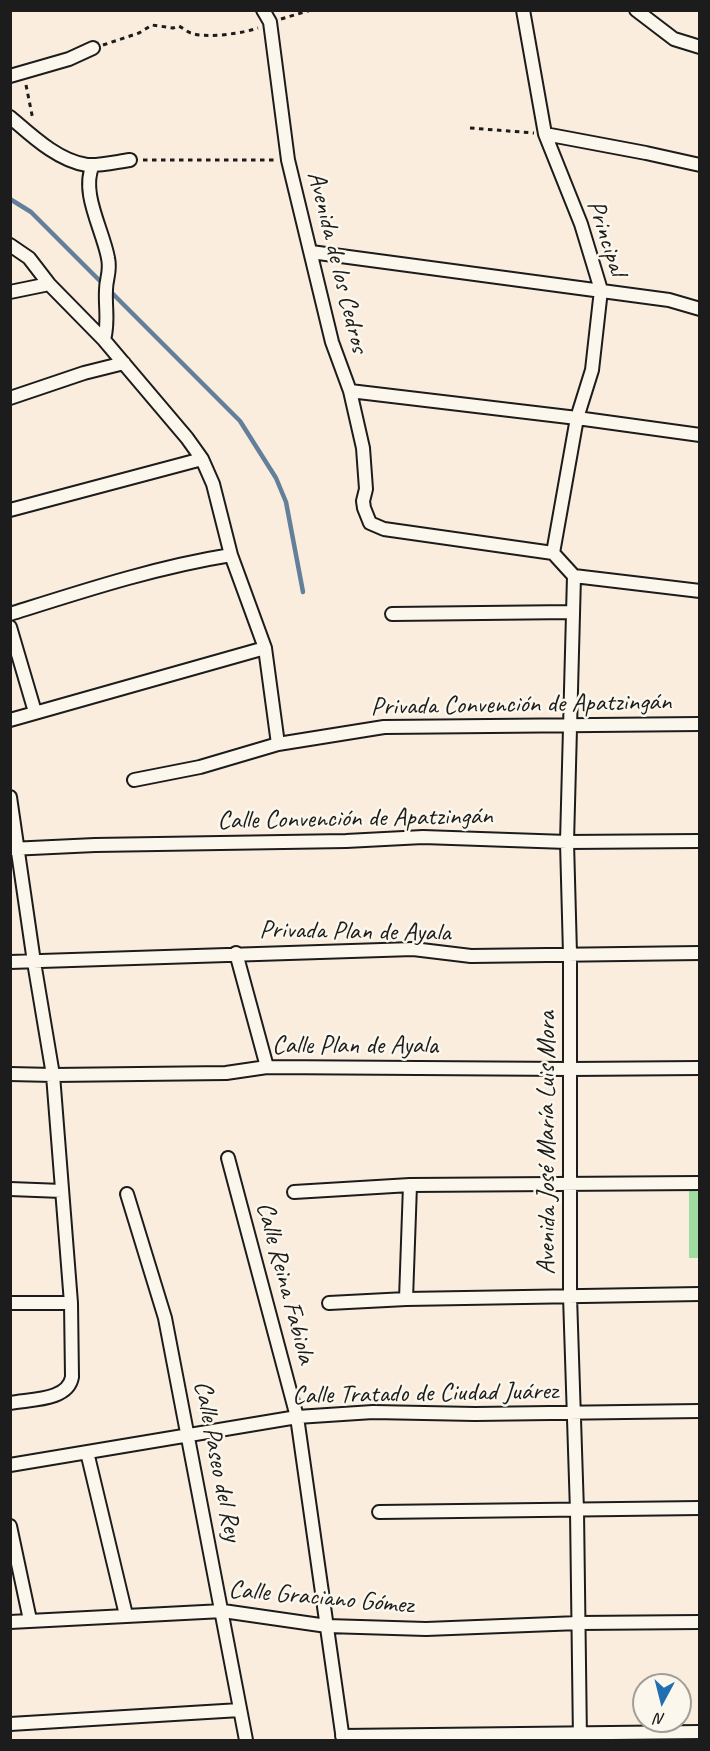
<!DOCTYPE html>
<html>
<head>
<meta charset="utf-8">
<style>
  body { margin:0 }
  #map { position:relative; width:710px; height:1751px; overflow:hidden; background:#faedde; font-family:Caveat,sans-serif }
  canvas { display:block }
  .frame { position:absolute; inset:0; border:12px solid #1c1c1c; pointer-events:none }
  .north { position:absolute; left:632px; top:1673px; width:60px; height:60px; box-sizing:border-box; background:#fbf7ec; border:2px solid #a29f99; border-radius:50%; rotate:187deg; font-size:16px; font-weight:700; line-height:24px; text-align:center; color:#1c1c1c }
  .north::after { content:''; display:block; margin:auto; width:21px; height:27px; background:#1f6fb2; clip-path:polygon(50% 0,100% 100%,50% 72%,0 100%) }
</style>
</head>
<body>
<div id="map">
<canvas width="710" height="1751"></canvas>
<div class="frame"></div>
<div class="north">N</div>
</div>
<script>
const c = document.querySelector('canvas').getContext('2d');
c.lineJoin = 'round';
function fill(path, color) { c.fillStyle = color; c.fill(path, 'evenodd'); }
function strokePath(path, color, width, dash) { c.strokeStyle = color; c.lineWidth = width; c.lineCap = dash ? 'butt' : 'round'; c.setLineDash(dash || []); c.stroke(path); }
function write(font, color, halo, rows, align = 'center') {
  c.font = font + ' Caveat,sans-serif'; c.lineWidth = 5; c.setLineDash([]); c.textBaseline = 'middle'; c.strokeStyle = halo; c.fillStyle = color; for (const [text, x, y, turn = 0] of rows) {
    c.save(); c.translate(x, y); c.rotate((+turn || 0) * Math.PI / 180); c.textAlign = isNaN(turn) ? turn : align; if (halo) c.strokeText(text, 0, 0); c.fillText(text, 0, 0); c.restore();
  }
}
fill(new Path2D(`
  M 689,1185 L 699,1185 L 699,1258 L 689,1258 Z`), '#a0dba1');
strokePath(new Path2D(`
  M 10,199 L 31,212 L 240,421 L 276,478 L 286,502 L 303,592`), '#63809a', 4.5);
const street = new Path2D(`
  M 263,10 L 270,22 L 288,160 L 332,342 L 350,391 L 363,448 L 366,489 L 363,501 L 364,508 L 370,523 L 384,529 L 553,553
  M 523,10 L 545,134 L 581,224 L 601,290 L 592,370 L 577,418 L 553,553
  M 636,10 L 674,39 L 700,47
  M 10,76 L 69,59 L 93,48
  M 10,117 C 31,135 58,161 87,165 C 100,166 116,162 130,160
  M 545,134 L 646,153 L 700,165
  M 93,165 C 80,192 103,230 108,258 C 111,272 106,278 106,290 C 105,309 109,321 104,340
  M 10,245 L 29,258 L 49,284 L 104,340 L 187,438 L 202,459 L 213,484 L 231,555 L 265,648 L 278,744
  M 311,252 L 669,300 L 700,309
  M 10,292 L 49,284
  M 350,391 L 577,418 L 700,435
  M 10,398 L 84,373 L 124,363
  M 10,510 L 202,459
  M 553,553 L 574,576 L 567,842 L 570,954 L 570,1296 L 577,1511 L 580,1740
  M 574,576 L 700,591
  M 10,614 C 83,591 156,567 231,555
  M 392,614 L 572,612
  M 10,627 L 35,712
  M 10,720 L 265,648
  M 134,780 L 200,767 L 278,744 L 384,727 L 700,724
  M 10,797 L 34,962 L 53,1075 L 71,1303 L 72,1377 C 68,1401 30,1399 10,1403
  M 10,849 L 95,845 L 346,841 L 423,837 L 567,842 L 700,841
  M 236,953 L 267,1067
  M 10,962 L 413,949 L 471,956 L 700,953
  M 10,1074 L 53,1075 L 226,1073 L 267,1067 L 570,1069 L 700,1068
  M 228,1158 L 297,1417 L 343,1740
  M 10,1189 L 62,1191
  M 294,1192 L 410,1185 L 700,1183
  M 127,1194 L 165,1318 L 246,1740
  M 406,1299 L 410,1185
  M 10,1303 L 71,1303
  M 329,1303 L 406,1299 L 700,1294
  M 87,1452 L 126,1615
  M 10,1465 L 297,1417 L 373,1412 L 475,1414 L 700,1411
  M 379,1512 L 700,1508
  M 10,1526 L 30,1620
  M 10,1622 L 223,1611 L 327,1626 L 426,1629 L 579,1623 L 700,1622
  M 10,1724 L 240,1710
  M 342,1736 L 700,1732`);
strokePath(street, '#1c1c1c', 16);
strokePath(new Path2D(`
  M 281,19 L 311,10
  M 103,45 L 139,33 L 152,25 L 173,28 L 179,26 C 183,28 187,32 191,33 C 206,39 244,33 258,28
  M 26,85 L 33,120
  M 470,128 L 534,133
  M 143,160 L 275,160`), '#1c1c1c', 3, [4.5, 4.5]);
strokePath(street, '#fbf7ec', 12);
write('26px', '#1c1c1c', '#fbf7ec', [
  ["Principal",606,238,72],
  ["Avenida de los Cedros",337,262,76],
  ["Privada Convención de Apatzingán",521,705,-1],
  ["Calle Convención de Apatzingán",355,819,-1],
  ["Privada Plan de Ayala",355,932,1],
  ["Calle Plan de Ayala",355,1046],
  ["Avenida José María Luis Mora",547,1143,-90],
  ["Calle Reina Fabiola",285,1283,75],
  ["Calle Tratado de Ciudad Juárez",425,1394,-1],
  ["Calle Paseo del Rey",217,1461,79],
  ["Calle Graciano Gómez",321,1598,5]
]);
</script>
</body>
</html>
